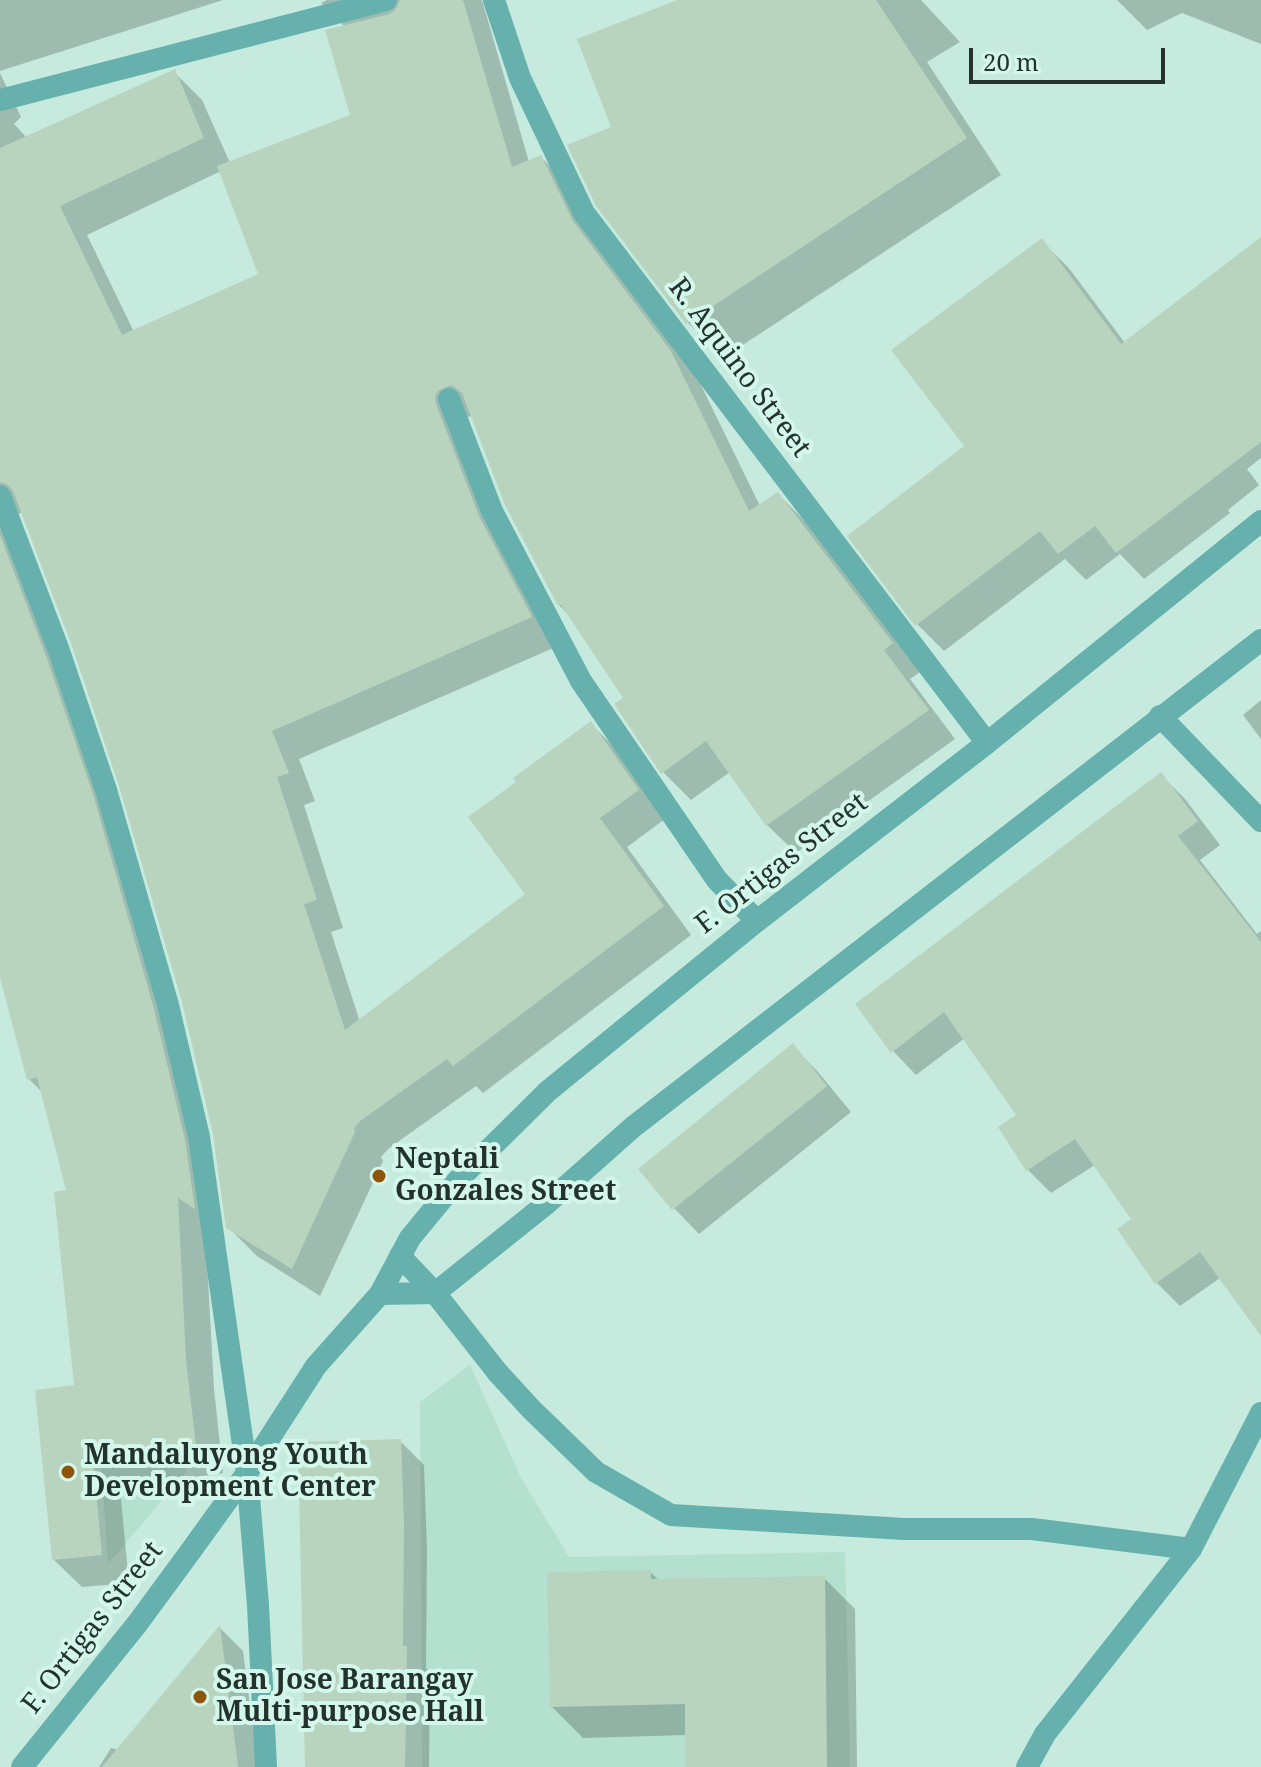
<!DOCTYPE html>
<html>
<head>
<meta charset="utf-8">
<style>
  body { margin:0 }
  #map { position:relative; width:1261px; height:1767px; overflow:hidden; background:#c6eadd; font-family:"Noto Serif",serif }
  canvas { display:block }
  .scale { position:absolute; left:969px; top:48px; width:196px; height:36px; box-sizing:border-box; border:4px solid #24322d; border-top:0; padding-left:10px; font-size:24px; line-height:28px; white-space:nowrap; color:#24322d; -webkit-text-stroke:6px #d3f7ea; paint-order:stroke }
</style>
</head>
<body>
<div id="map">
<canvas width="1261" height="1767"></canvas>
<div class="scale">20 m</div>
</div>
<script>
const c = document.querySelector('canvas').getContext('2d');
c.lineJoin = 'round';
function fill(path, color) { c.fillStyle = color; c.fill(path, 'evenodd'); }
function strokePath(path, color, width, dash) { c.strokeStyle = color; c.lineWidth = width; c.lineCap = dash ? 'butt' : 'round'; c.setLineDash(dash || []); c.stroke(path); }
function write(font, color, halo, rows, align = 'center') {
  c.font = font + ' "Noto Serif",serif'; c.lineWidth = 8; c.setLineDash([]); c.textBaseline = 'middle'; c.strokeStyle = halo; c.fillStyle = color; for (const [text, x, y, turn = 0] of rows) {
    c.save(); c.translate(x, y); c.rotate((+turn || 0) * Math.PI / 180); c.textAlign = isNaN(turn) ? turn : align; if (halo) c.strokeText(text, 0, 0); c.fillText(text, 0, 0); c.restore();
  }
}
fill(new Path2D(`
  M 470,1365 L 521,1478 L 569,1557 L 845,1552 L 850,1767 L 422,1767 L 420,1402 Z
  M 184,1455 L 186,1472 L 108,1564 L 101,1464 Z`), '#b4e0d0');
fill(new Path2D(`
  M 0,0 L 223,0 L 0,71 Z
  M 327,0 L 482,0 L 529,162 L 541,157 L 569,186 L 699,381 L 760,506 L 778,494 L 806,522 L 920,672 L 910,679 L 955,739 L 796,853 L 767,825 L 730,772 L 691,800 L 663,772 L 625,698 L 572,618 L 559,605 L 472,416 L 467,417 L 463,425 L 558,646 L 299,759 L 315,801 L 304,805 L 343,928 L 331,932 L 360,1022 L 528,895 L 519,782 L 591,724 L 619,752 L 665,819 L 627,847 L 691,935 L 483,1093 L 476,1086 L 388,1149 L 381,1157 L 383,1161 L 320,1296 L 257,1256 L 228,1227 L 215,1134 L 184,1001 L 121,786 L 74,646 L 23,512 L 18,514 L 182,1038 L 205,1224 L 214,1389 L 223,1473 L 120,1489 L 129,1583 L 82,1587 L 53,1559 L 76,1387 L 69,1191 L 44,1094 L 29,1079 L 0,971 L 0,73 L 21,117 L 14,124 L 27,138 L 174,72 L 202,100 L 230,163 L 353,116 L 345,27 L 321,3 ZM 221,171 L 260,275 L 134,332 L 87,235 Z
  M 682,0 L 921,0 L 960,42 L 927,62 L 1001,175 L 723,358 L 688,323 L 614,129 Z
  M 1117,0 L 1261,0 L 1261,44 L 1182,13 L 1147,30 Z
  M 1261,239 L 1261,458 L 1247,469 L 1259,485 L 1228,510 L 1230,513 L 1144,579 L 1120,554 L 1086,580 L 1065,559 L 944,651 L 917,624 L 967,446 L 1041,241 L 1068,267 L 1125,343 Z
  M 1261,700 L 1261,739 L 1243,715 Z
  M 1161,775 L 1185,799 L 1220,845 L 1200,860 L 1257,934 L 1261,931 L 1261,1333 L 1220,1278 L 1180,1306 L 1156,1282 L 1134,1219 L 1095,1165 L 1051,1193 L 1028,1170 L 1019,1115 L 965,1038 L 916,1075 L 893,1051 Z
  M 793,1046 L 818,1072 L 851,1112 L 699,1234 L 674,1208 Z
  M 400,1441 L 424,1465 L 427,1549 L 426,1668 L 430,1672 L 429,1767 L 307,1767 Z
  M 650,1572 L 660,1581 L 824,1578 L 855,1609 L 857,1767 L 687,1767 L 687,1735 L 583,1738 L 552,1707 Z
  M 220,1628 L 243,1651 L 258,1767 L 99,1767 L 111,1748 L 119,1750 Z`), '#0003');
fill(new Path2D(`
  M 400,0 L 463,0 L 512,167 L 541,155 L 573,221 L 671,351 L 749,511 L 778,492 L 893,643 L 884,650 L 929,710 L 766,826 L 706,741 L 661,774 L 614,704 L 623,698 L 561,605 L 558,606 L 505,505 L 462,393 L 452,385 L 439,390 L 435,396 L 436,404 L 479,516 L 532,617 L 272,731 L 289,773 L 277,777 L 317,900 L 304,904 L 345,1030 L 525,894 L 468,817 L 516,782 L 513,778 L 591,721 L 639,790 L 600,818 L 664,906 L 453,1066 L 447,1059 L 360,1121 L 354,1128 L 355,1132 L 292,1269 L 226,1228 L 213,1134 L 182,1002 L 119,786 L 72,646 L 13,491 L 8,485 L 0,482 L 0,148 L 175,69 L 204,138 L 60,206 L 122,335 L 258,274 L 217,166 L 350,115 L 325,30 L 390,14 L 396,9 Z
  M 677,0 L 876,0 L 967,138 L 686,324 L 596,206 L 567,145 L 611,127 L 577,39 Z
  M 1261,237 L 1261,442 L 1116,553 L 1095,526 L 1058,554 L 1040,531 L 915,626 L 847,536 L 964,446 L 891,350 L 1042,238 L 1121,344 Z
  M 0,535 L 46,656 L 93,794 L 154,1009 L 185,1140 L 195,1209 L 178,1198 L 186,1360 L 196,1446 L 93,1461 L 102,1555 L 52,1560 L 35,1390 L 74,1385 L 54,1192 L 66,1190 L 37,1077 L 27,1080 L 0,978 Z
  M 1161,772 L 1198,821 L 1178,836 L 1261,942 L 1261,1336 L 1200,1252 L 1155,1284 L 1117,1229 L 1131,1219 L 1075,1139 L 1026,1171 L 998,1127 L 1016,1115 L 944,1012 L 891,1053 L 855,1004 Z
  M 793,1043 L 827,1086 L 672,1210 L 638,1169 Z
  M 401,1439 L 404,1524 L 403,1646 L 407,1646 L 405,1767 L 305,1767 L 298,1442 Z
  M 651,1570 L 651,1579 L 825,1576 L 827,1767 L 685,1767 L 685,1704 L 550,1707 L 547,1572 Z
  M 220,1625 L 238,1767 L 102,1767 Z`), '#b9d4be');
strokePath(new Path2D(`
  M 494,0 L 520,78 L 584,213 L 987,743
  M 0,100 L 386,0
  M 449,399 L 492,511 L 581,681 L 717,880 L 757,921
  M 0,496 L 59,651 L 106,790 L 168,1005 L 199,1137 L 247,1473 L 258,1605 L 266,1767
  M 1160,716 L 1261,821
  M 400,1256 L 435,1293 L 498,1373 L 531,1409 L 596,1472 L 671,1515 L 904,1529 L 1032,1529 L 1191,1549
  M 1027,1767 L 1045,1734 L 1191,1549 L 1261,1413`), '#66b0ad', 22);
strokePath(new Path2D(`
  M 380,1294 L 435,1293 L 545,1205 L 633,1127 L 1261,640
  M 22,1767 L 137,1624 L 190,1552 L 247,1473 L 316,1366 L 380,1294 L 410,1238 L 457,1181 L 548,1091 L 757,921 L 987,743 L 1261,521`), '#66b0ad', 22);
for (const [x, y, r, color] of [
  [379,1176,8,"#8d560a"],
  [68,1472,8,"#8d560a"],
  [200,1697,8,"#8d560a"]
]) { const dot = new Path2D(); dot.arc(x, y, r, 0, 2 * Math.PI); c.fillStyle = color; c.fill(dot); strokePath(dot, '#d3f7ea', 3); }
write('28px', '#24322d', '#d3f7ea', [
  ["R. Aquino Street",739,368,53],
  ["F. Ortigas Street",782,864,-38],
  ["F. Ortigas Street",93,1628,-52]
]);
write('bold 28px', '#24322d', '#d3f7ea', [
  ["Neptali",395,1160],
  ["Gonzales Street",395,1192],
  ["Mandaluyong Youth",84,1456],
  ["Development Center",84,1488],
  ["San Jose Barangay",216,1681],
  ["Multi-purpose Hall",216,1713]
], 'left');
</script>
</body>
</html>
